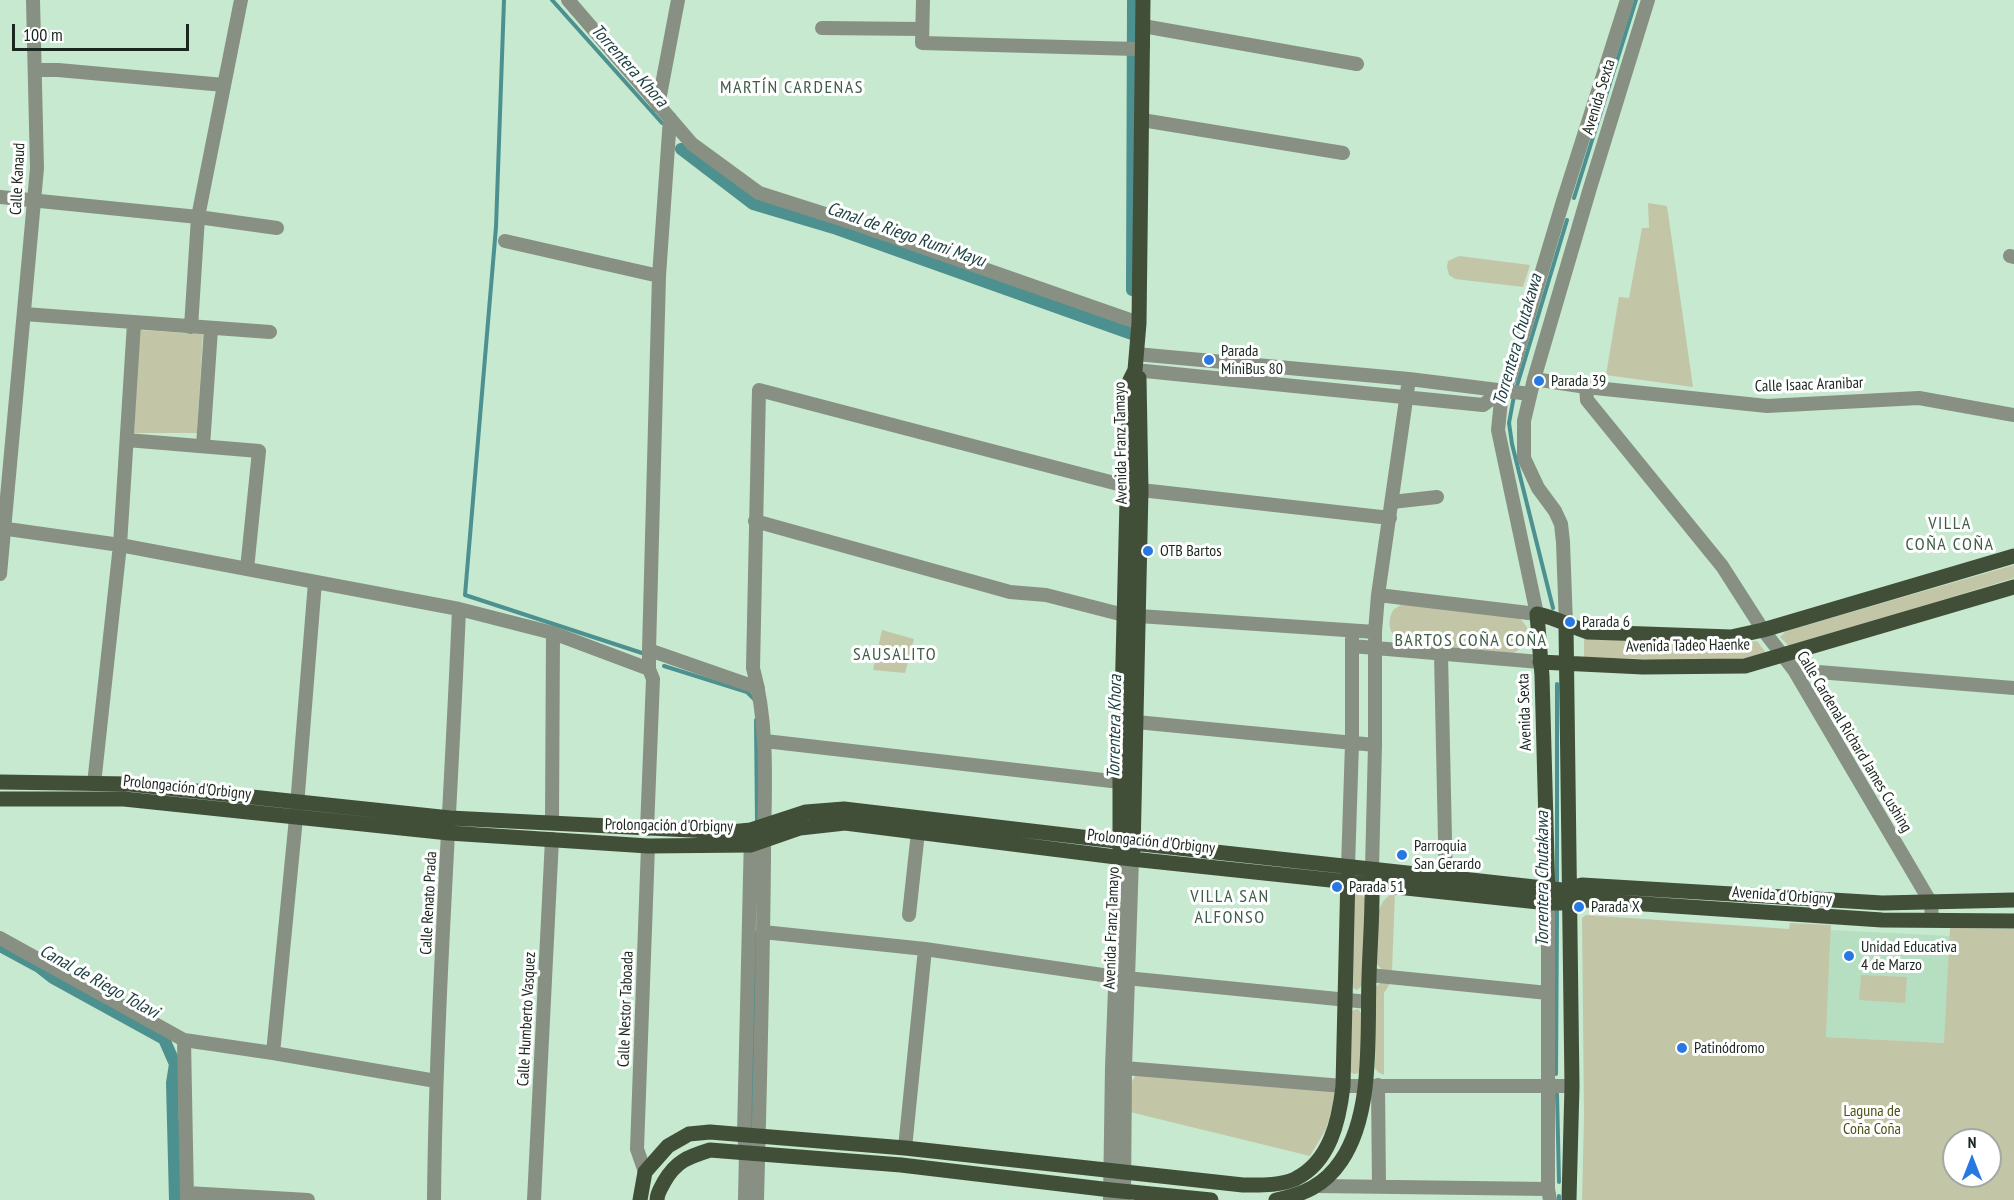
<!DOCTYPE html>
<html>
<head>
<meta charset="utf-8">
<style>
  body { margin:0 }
  #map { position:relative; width:2014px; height:1200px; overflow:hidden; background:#c6e9d0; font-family:"PT Sans Narrow",sans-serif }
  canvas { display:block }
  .north { position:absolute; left:1942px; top:1128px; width:60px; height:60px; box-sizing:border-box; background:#fff; border:2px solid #a3a9a5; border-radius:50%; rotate:0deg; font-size:16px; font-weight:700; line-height:24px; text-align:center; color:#1a271e }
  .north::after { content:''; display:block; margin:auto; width:21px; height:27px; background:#2778e3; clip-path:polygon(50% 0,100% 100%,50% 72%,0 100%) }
  .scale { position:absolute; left:12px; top:24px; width:177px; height:27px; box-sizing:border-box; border:3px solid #1a271e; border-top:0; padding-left:8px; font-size:18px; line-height:21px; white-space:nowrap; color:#1a271e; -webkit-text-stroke:4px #fff; paint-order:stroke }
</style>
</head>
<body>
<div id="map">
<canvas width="2014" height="1200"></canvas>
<div class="north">N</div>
<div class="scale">100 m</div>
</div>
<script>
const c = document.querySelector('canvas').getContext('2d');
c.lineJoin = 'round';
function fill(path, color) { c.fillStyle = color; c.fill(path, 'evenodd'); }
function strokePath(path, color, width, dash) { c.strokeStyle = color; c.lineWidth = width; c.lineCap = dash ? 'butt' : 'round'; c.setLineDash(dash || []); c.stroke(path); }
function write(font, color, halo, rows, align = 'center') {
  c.font = font + ' "PT Sans Narrow",sans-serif'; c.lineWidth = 6; c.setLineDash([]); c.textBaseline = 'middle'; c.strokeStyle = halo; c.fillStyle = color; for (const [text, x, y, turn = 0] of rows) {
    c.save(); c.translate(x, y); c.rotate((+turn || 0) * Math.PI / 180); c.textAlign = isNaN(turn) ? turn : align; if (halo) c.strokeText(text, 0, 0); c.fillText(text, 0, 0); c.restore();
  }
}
fill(new Path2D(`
  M 1831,930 L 1950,936 L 1945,1043 L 1826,1037 Z`), '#b6dec1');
fill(new Path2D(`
  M 1648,203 L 1667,206 L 1693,387 L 1606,375 L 1619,297 L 1629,298 L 1642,228 L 1649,228 Z
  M 1459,256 L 1530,265 L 1523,287 L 1455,279 L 1449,275 L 1447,267 L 1448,261 Z
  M 139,330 L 203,334 L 197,433 L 134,433 Z
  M 2014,565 L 2014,578 L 1790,647 L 1780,637 L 1786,631 Z
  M 1404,603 L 1517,617 C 1534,627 1530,646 1513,653 L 1400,643 C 1389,634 1386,621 1394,609 Z
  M 882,630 L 914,639 L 905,673 L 873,670 Z
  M 1584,637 C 1637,642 1704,649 1757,641 L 1766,653 L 1730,662 L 1584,657 Z
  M 1355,893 L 1359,893 L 1365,898 L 1363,985 L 1357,990 L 1353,988 L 1352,896 Z
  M 1395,893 L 1392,970 L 1382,970 L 1377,964 C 1377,943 1370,900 1395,893 Z
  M 1586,915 L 1789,929 L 1790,923 L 1831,925 L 1826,1037 L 1944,1043 L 1950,928 L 2014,929 L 2014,1200 L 1582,1200 L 1584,1116 L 1582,918 ZM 1954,1140 L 1990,1140 L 1990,1176 L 1954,1176 Z
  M 1861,975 L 1907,977 L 1905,1003 L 1859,1000 Z
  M 1382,981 L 1391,982 L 1384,993 L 1384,1075 L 1378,1072 L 1375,1068 L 1376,987 Z
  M 1358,1009 L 1362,1014 L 1361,1069 L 1359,1073 L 1354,1074 L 1350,1072 L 1351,1011 Z
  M 1137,1073 L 1332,1091 L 1336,1096 L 1326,1129 L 1310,1156 L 1130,1112 L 1131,1083 Z`), '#c3c6a6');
strokePath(new Path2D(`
  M 504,0 L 496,227 L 465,595 L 642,653
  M 552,0 L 662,123
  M 1574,198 L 1636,0
  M 1516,389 L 1567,220
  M 1514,396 L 1509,423 L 1512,444 L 1553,608
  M 664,666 L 747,692 L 756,701
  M 1557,684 L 1557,887
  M 756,720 L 757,822
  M 1556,1074 L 1557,906
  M 1557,1094 L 1559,1182
  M 752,1127 L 755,933
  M 1117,1163 L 1118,1149
  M 1559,1196 L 1559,1200`), '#4d9090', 4);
strokePath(new Path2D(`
  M 681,149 L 753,204 L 837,229 L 1132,334 L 1132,320
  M 1132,290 L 1133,0
  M 0,946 L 39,967 L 53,978 L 164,1039 L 175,1064 L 172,1083 L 175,1200`), '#4d9090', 12);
strokePath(new Path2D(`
  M 568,0 L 692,144 L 759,193 L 850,222 L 1139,323
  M 923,0 L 922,43 L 1136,49 L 1143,46
  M 1143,26 L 1357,64
  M 822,28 L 922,29
  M 35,70 L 58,70 L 224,85
  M 658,106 L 678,0
  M 1142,120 L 1343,153
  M 0,197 L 198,217 L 277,228
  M 505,241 L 659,276
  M 2010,256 L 2014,257
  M 24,314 L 270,332
  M 191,327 L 198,217 L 241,0
  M 1136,354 L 1409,379 L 1530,394
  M 1135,370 L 1483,405 L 1502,391
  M 1534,379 L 1586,387 L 1767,406 L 1919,398 L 2014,415
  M 1586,387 L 1587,400 L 1722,566 L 1763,630 L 1794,670 L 1931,903 L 1932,920
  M 127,440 L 259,451 L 247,569
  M 203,446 L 211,329
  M 1392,502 L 1437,497
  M 755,521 L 1010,592 L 1046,595 L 1124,615 L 1375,632
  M 0,528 L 120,545 L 459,609 L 553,633 L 649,669
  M 0,574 L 37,168 L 33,0
  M 1378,595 L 1537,614 L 1498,430 L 1502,391 L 1510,378 L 1563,201 L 1627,0
  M 1566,625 L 1563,542 L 1561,524 L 1555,511 L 1538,488 L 1524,458 L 1524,421 L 1534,379 L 1590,188 L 1648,0
  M 1352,646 L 1540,662
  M 649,650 L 758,688
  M 1441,654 L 1446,886
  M 1794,670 L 2014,688
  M 1136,722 L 1375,745
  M 765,741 L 1120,782
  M 94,784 L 120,545 L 134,323
  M 552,823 L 553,633
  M 647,829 L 653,679 L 649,669 L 649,650 L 659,276 L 670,118
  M 1348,867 L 1352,743 L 1352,631
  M 1372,869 L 1375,745 L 1375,632 L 1378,595 L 1409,379
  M 1548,903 L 1548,1189 L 1550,1200
  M 909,915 L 918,832
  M 763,932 L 925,949 L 1116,977 L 1368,1002
  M 0,938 L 184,1040 L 273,1053 L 436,1081
  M 1369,975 L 1548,993
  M 184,1040 L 187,1200
  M 273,1053 L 296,818 L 315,582
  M 1112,1067 L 1343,1086 L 1572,1086
  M 1378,1085 L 1379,1187
  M 905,1148 L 925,949
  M 645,1172 L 637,1149 L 648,846
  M 1318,1186 L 1548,1189
  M 187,1193 L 308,1200
  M 434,1200 C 436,1003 451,806 459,609
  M 534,1200 L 552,839
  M 745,1200 L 746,1152 L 744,1135 L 751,835
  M 757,1200 C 760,1086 763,972 764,858 C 764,794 770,730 753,668 L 759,390 L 1141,490 L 1390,518
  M 1110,1200 L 1112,1067 L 1120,857
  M 1124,1200 L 1125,1067 L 1132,859`), '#879082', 14);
strokePath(new Path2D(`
  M 1566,625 L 1572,1086 L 1569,1200
  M 1540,662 L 1643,667 L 1745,666 L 2014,587
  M 0,782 L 129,784 L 450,818 L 730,832 L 751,830 L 806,812 L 844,809 L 1133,843 L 1562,890 L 1582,885 L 1882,903 L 2014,900
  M 0,799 L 124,799 L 449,833 L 648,846 L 751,845 L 800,828 L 845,823 L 1132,859 L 1548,903 L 1563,903 L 1570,899 L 1882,920 L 2014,921
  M 1120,851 L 1120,782 L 1130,380 L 1135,370 L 1139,323 L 1143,0
  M 1133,851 L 1141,490 L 1139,378
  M 1548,897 L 1542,676 L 1537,614 C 1555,617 1571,627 1588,632 L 1731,637 L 1763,630 L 2014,556
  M 640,1200 L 645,1172 L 668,1146 L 689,1134 L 710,1132 L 905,1148 L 1243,1185 C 1260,1185 1279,1186 1295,1179 C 1330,1162 1339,1121 1343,1086 L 1348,873
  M 657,1200 C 657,1193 661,1188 664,1182 C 676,1161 688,1157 710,1150 L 901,1165 L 1111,1190 L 1211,1200
  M 1276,1200 C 1303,1195 1325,1185 1341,1161 C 1374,1113 1367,1033 1369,977 C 1370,943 1373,909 1372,875`), '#414f38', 15);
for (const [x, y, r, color] of [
  [1209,360,6,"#2778e3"],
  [1539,381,6,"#2778e3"],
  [1148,551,6,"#2778e3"],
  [1570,622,6,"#2778e3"],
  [1402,855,6,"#2778e3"],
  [1337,887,6,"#2778e3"],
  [1579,907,6,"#2778e3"],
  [1849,956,6,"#2778e3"],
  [1682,1048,6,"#2778e3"]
]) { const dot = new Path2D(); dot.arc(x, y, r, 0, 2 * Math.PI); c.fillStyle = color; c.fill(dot); strokePath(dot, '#fff', 2); }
write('16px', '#1a271e', '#fff', [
  ["Avenida Sexta",1599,97,-73],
  ["Calle Kanaud",18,179,-87],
  ["Calle Isaac Aranibar",1809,385,-2],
  ["Avenida Franz Tamayo",1121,443,-91],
  ["Avenida Tadeo Haenke",1688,646,-1],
  ["Avenida Sexta",1525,712,-92],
  ["Calle Cardenal Richard James Cushing",1854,742,59],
  ["Prolongación d'Orbigny",187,788,6],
  ["Prolongación d'Orbigny",669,826,1],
  ["Prolongación d'Orbigny",1151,842,6],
  ["Avenida d'Orbigny",1782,896,4],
  ["Calle Renato Prada",429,903,-87],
  ["Avenida Franz Tamayo",1112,928,-88],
  ["Calle Nestor Taboada",626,1009,-88],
  ["Calle Humberto Vasquez",527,1019,-87]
]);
write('16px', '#1a271e', '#fff', [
  ["Parada",1221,351],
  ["MiniBus 80",1221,369],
  ["Parada 39",1551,381],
  ["OTB Bartos",1160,551],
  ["Parada 6",1582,622],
  ["Parroquia",1414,846],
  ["San Gerardo",1414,864],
  ["Parada 51",1349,887],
  ["Parada X",1591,907],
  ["Unidad Educativa",1861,947],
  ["4 de Marzo",1861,965],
  ["Patinódromo",1694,1048]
], 'left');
write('16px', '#4e5117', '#fff', [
  ["Laguna de",1872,1111],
  ["Coña Coña",1872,1129]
]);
write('italic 18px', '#1c3e3e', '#fff', [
  ["Torrentera Khora",629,66,48],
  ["Canal de Riego Rumi Mayu",906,235,19],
  ["Torrentera Chutakawa",1518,340,-74],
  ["Torrentera Khora",1115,727,-89],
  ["Torrentera Chutakawa",1543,879,-90],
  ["Canal de Riego Tolavi",99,982,29]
]);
c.letterSpacing = '1.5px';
write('18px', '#3f5d48', '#fff', [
  ["MARTÍN CARDENAS",792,88],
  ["VILLA",1950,524],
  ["COÑA COÑA",1950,545],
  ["BARTOS COÑA COÑA",1471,641],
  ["SAUSALITO",895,655],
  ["VILLA SAN",1230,897],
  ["ALFONSO",1230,918]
]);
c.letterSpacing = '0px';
</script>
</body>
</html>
